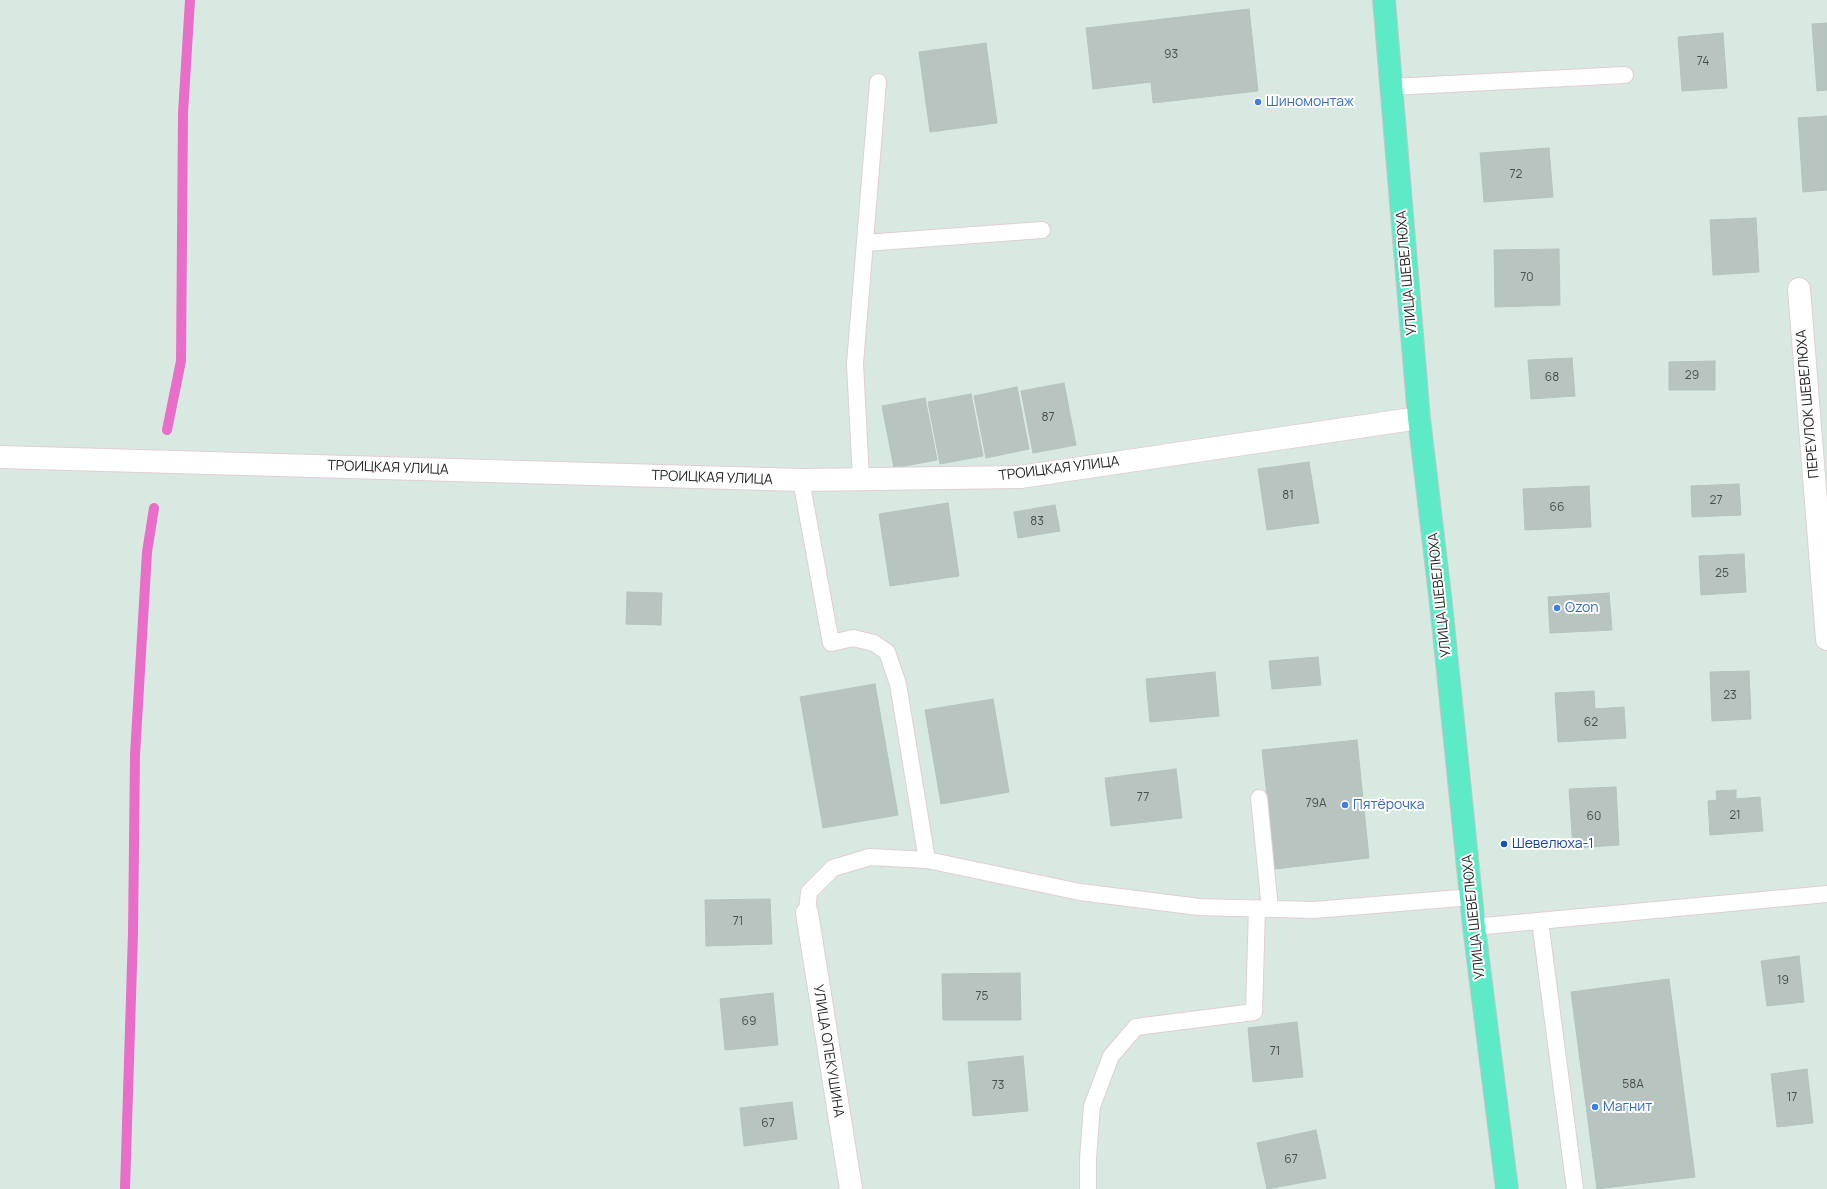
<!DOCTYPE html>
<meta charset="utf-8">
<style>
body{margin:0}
canvas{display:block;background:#d8e9e2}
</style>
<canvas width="1827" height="1189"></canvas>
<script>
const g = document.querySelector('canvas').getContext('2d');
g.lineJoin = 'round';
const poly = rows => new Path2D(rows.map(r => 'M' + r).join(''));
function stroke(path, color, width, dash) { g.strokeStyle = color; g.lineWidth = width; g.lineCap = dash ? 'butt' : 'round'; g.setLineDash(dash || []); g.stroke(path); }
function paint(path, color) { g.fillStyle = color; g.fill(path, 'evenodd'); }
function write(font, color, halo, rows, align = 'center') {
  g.font = font + ' Manrope,sans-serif'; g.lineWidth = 4; g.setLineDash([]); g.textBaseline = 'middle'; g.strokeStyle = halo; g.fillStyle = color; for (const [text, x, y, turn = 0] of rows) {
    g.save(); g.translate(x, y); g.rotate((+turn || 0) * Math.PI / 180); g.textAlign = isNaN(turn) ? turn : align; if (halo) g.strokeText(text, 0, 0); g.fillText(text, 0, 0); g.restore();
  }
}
stroke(poly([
 [167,430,181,361,183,113,190,0],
 [125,1189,133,933,135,755,147,552,154,508]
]), '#e96eca', 10);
const building = poly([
 [1249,9,1258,91,1153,103,1151,82,1093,89,1086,28,1249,9],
 [1827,23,1827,90,1817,91,1812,24,1827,23],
 [1723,33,1727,88,1682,91,1678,37,1723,33],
 [986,43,997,123,930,132,919,52,986,43],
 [1827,116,1827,190,1803,192,1798,118,1827,116],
 [1549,148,1553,197,1484,202,1480,153,1549,148],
 [1756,218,1759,272,1713,275,1710,220,1756,218],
 [1559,249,1560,305,1495,307,1494,250,1559,249],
 [1572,358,1575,396,1531,399,1528,360,1572,358],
 [1715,361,1715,390,1669,390,1669,362,1715,361],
 [1064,383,1076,445,1033,453,1021,391,1064,383],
 [1017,387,1029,449,986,458,974,396,1017,387],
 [971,394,983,456,940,464,928,402,971,394],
 [925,398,937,460,894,468,882,406,925,398],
 [1309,462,1319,523,1267,530,1258,469,1309,462],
 [1739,484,1741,515,1692,517,1691,486,1739,484],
 [1589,486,1591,527,1525,530,1523,489,1589,486],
 [948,503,959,576,890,586,879,514,948,503],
 [1055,505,1060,531,1018,538,1014,512,1055,505],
 [1744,554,1746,592,1701,595,1699,556,1744,554],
 [627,592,662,593,661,625,626,624,627,592],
 [1609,593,1612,630,1550,633,1548,597,1609,593],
 [1318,657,1321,685,1272,689,1269,661,1318,657],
 [1749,671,1751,719,1712,721,1710,672,1749,671],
 [1215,672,1219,716,1150,722,1146,679,1215,672],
 [875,684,898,815,823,828,800,697,875,684],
 [1594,691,1595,709,1624,707,1626,738,1558,742,1555,693,1594,691],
 [993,699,1009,792,941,804,925,710,993,699],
 [1357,740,1369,858,1275,869,1262,750,1357,740],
 [1176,769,1182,818,1111,826,1105,778,1176,769],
 [1616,787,1619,845,1573,848,1569,789,1616,787],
 [1736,790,1736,799,1760,797,1763,831,1710,835,1708,801,1717,800,1716,791,1736,790],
 [770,899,772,944,706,946,705,900,770,899],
 [1799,956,1804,1002,1767,1006,1761,961,1799,956],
 [1020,973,1021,1020,943,1020,942,974,1020,973],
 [1669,979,1695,1177,1597,1189,1571,992,1669,979],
 [773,993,778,1045,725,1050,720,999,773,993],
 [1297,1022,1303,1077,1253,1082,1248,1028,1297,1022],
 [1023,1056,1028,1111,973,1116,968,1062,1023,1056],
 [1807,1069,1813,1123,1777,1127,1771,1074,1807,1069],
 [792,1102,797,1139,744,1146,740,1108,792,1102],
 [1316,1130,1326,1178,1267,1189,1257,1143,1316,1130]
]);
paint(building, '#b8c4bf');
stroke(building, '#b3c4be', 1);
const service = poly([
 [1391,87,1625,75],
 [865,243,1042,230],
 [861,479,855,364,878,82],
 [801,480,831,643,853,638,874,643,887,652,898,684,927,860],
 [1259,798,1270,909],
 [807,913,809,892,833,868,870,857,927,860,1080,892,1199,907,1314,910,1472,897],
 [1540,921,1575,1189],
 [1474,927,1827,894],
 [1088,1189,1088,1159,1092,1106,1111,1056,1136,1027,1254,1012,1257,908]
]);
const minor = poly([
 [1799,289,1827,639],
 [0,457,801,480,1020,477,1419,418],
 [807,913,851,1189]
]);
const primary = poly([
 [1384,0,1419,418,1441,604,1474,927,1507,1189]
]);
stroke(service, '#e0ced2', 18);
stroke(minor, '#e0ced2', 24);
stroke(primary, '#c7c7c7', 24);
stroke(service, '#fff', 16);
stroke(minor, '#fff', 22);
stroke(primary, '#5deac7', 22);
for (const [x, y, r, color] of [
 [1258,102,4,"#3f7fe0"],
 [1557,608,4,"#3f7fe0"],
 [1345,805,4,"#3f7fe0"],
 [1504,844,4,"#1a4fb4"],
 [1595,1107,4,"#3f7fe0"]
]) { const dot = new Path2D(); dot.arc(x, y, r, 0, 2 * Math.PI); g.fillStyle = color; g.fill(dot); stroke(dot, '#fff', 1.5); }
write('12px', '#4b4e4d', null, [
 ["93",1171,55],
 ["74",1703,62],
 ["72",1516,175],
 ["70",1527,278],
 ["29",1692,376],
 ["68",1552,378],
 ["87",1048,418],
 ["81",1288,496],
 ["27",1716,501],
 ["66",1557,508],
 ["83",1037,522],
 ["25",1722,574],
 ["23",1730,696],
 ["62",1591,723],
 ["77",1143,798],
 ["79А",1316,804],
 ["21",1735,816],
 ["60",1594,817],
 ["71",738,922],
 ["19",1783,981],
 ["75",982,997],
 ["69",749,1022],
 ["71",1275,1052],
 ["58А",1633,1085],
 ["73",998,1086],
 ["17",1792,1098],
 ["67",768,1124],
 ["67",1291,1160]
]);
write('14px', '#366cbe', '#fff', [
 ["Шиномонтаж",1266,102],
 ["Ozon",1565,608],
 ["Пятёрочка",1353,805],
 ["Магнит",1603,1107]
], 'left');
write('14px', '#272727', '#fff', [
 ["УЛИЦА ШЕВЕЛЮХА",1407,273,-95],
 ["ПЕРЕУЛОК ШЕВЕЛЮХА",1808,404,-95],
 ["ТРОИЦКАЯ УЛИЦА",388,468,2],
 ["ТРОИЦКАЯ УЛИЦА",1059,469,-7],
 ["ТРОИЦКАЯ УЛИЦА",712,478,2],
 ["УЛИЦА ШЕВЕЛЮХА",1440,595,-96],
 ["УЛИЦА ШЕВЕЛЮХА",1474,917,-96],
 ["УЛИЦА ОПЕКУШИНА",828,1051,81]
]);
write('14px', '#164399', '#fff', [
 ["Шевелюха-1",1512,844]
], 'left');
</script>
